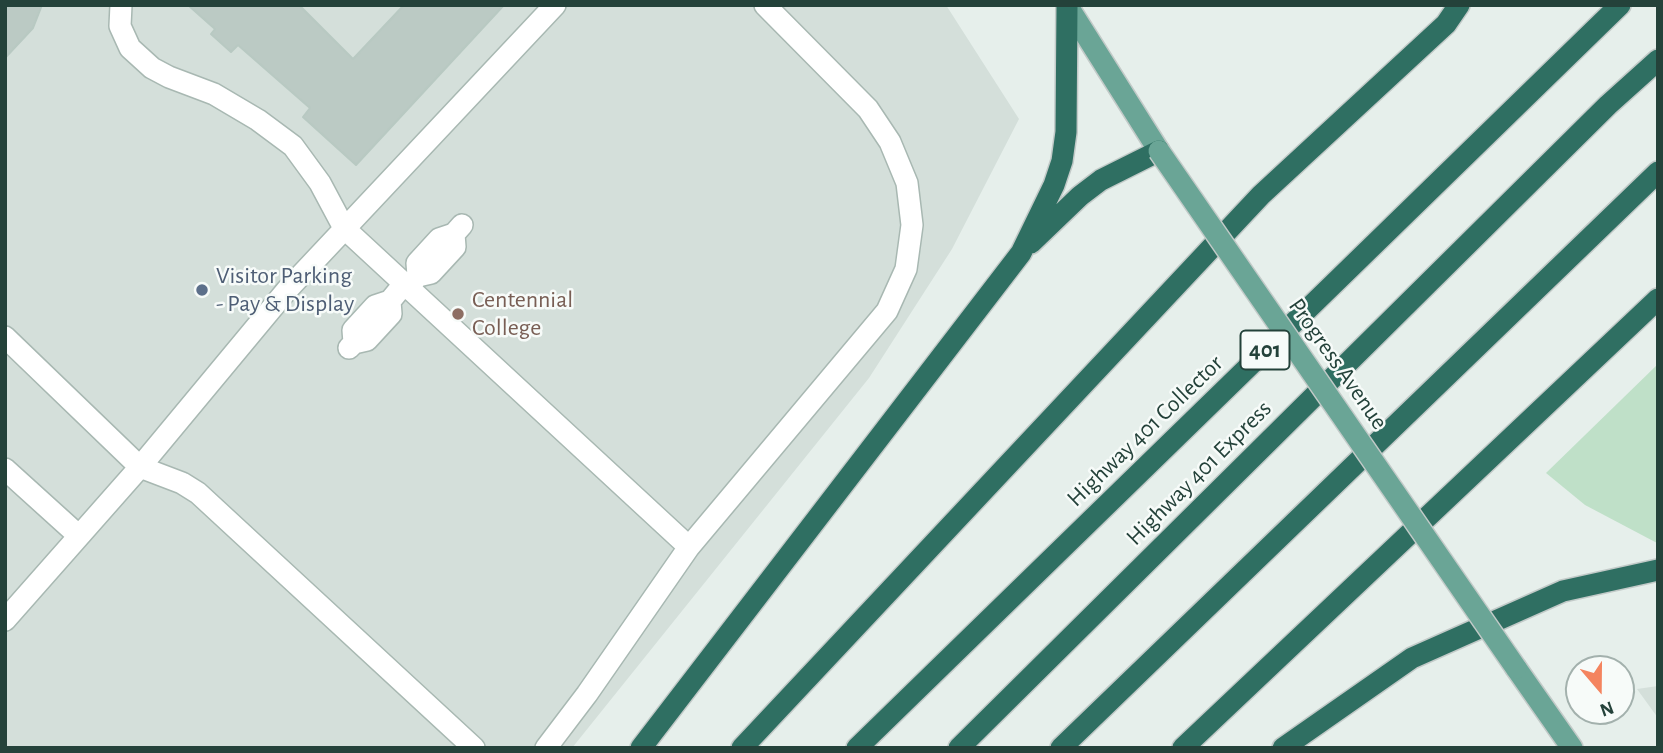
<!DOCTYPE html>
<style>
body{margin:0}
#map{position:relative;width:1663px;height:753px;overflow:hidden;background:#e6efeb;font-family:"Alegreya Sans",sans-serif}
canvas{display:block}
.frame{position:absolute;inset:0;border:7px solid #24423a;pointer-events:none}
.north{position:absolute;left:1565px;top:655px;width:70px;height:70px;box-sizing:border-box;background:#f7fbf9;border:2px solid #a3b1ad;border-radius:50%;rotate:160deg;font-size:19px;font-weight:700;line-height:28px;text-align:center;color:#24423a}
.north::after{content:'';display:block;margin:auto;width:24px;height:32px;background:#f4845f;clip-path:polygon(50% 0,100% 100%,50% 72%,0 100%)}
</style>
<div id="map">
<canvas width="1663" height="753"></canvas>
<div class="frame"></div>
<div class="north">N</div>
</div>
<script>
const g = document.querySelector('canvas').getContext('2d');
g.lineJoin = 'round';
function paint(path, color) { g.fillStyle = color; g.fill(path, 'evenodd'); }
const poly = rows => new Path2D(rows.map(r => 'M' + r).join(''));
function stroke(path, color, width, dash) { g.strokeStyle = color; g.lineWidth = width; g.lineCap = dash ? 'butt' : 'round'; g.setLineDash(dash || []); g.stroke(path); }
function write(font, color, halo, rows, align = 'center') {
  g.font = font + ' "Alegreya Sans",sans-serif'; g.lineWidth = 5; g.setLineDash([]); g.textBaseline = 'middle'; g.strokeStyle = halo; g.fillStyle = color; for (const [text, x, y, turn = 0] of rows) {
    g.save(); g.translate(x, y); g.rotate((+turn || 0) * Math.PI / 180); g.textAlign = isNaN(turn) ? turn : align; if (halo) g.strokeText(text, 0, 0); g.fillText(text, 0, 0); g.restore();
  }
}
paint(poly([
 [5,5,946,5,1019,119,952,249,869,378,572,748,5,748],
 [1658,686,1658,718,1637,689]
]), '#d4dfda');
paint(poly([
 [1658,364,1658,543,1657,543,1585,505,1546,473]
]), '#bfe0c8');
const building = poly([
 [5,5,42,5,33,28,5,58,5,5],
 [188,5,299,5,353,59,404,5,504,5,356,165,303,117,310,108,238,45,231,52,211,34,215,29,188,5]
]);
paint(building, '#bbcac4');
stroke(building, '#b8c9c2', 2);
const minor = poly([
 [121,5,120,26,130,48,152,68,169,77,214,94,258,120,293,146,320,183,344,228,689,547],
 [418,276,417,263,439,239,454,234,462,225],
 [408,287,418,276,431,273,455,247,454,234],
 [5,337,140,467,182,483,198,493,474,748],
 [354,343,353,330,375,306,390,301,404,284],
 [349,348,354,343,367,340,391,314,390,301],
 [5,469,79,536],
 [5,620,140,467,287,290,555,5],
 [546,748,587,694,689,547,887,311,906,269,912,225,907,183,890,142,868,109,765,5]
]);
const major = poly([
 [1067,5,1159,151],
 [1516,668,1572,748]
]);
const highway = poly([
 [1031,243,1080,196,1101,180,1159,151],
 [641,748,1021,253,1054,185,1062,161,1066,132,1067,6],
 [742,748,1261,195,1446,24,1459,5],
 [857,748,1620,5],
 [959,748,1608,105,1658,60],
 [1061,748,1658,172],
 [1183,748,1658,299],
 [1283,748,1412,658,1563,591,1658,570]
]);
stroke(minor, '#a8b8b2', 24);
stroke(major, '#c2cac8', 24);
stroke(highway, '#c2cac8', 24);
stroke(minor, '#fff', 21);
stroke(major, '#6aa596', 21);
stroke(highway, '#2f6f62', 21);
const majorBridge = poly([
 [1159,151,1516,668]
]);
stroke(majorBridge, '#c2cac8', 24, []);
stroke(majorBridge, '#6aa596', 21);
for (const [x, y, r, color] of [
 [202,290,7,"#5c6f8a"],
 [458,314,7,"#8d6e63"]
]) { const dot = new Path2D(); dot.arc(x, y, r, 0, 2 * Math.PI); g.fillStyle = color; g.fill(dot); stroke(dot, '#f7fbf9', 2.5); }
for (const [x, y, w] of [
 [1265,350,49]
]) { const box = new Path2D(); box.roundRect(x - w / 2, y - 19.5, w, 39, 5); g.fillStyle = '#f7fbf9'; g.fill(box); stroke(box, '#24423a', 2); }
write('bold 23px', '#24423a', null, [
 ["401",1265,350]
]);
write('24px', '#4e5e75', '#f7fbf9', [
 ["Visitor Parking",216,276],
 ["- Pay & Display",216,304]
], 'left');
write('24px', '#785e54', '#f7fbf9', [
 ["Centennial",472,300],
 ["College",472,328]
], 'left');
write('24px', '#24423a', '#f7fbf9', [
 ["Progress Avenue",1338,364,55],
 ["Highway 401 Collector",1145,431,-44],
 ["Highway 401 Express",1199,473,-45]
]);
</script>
